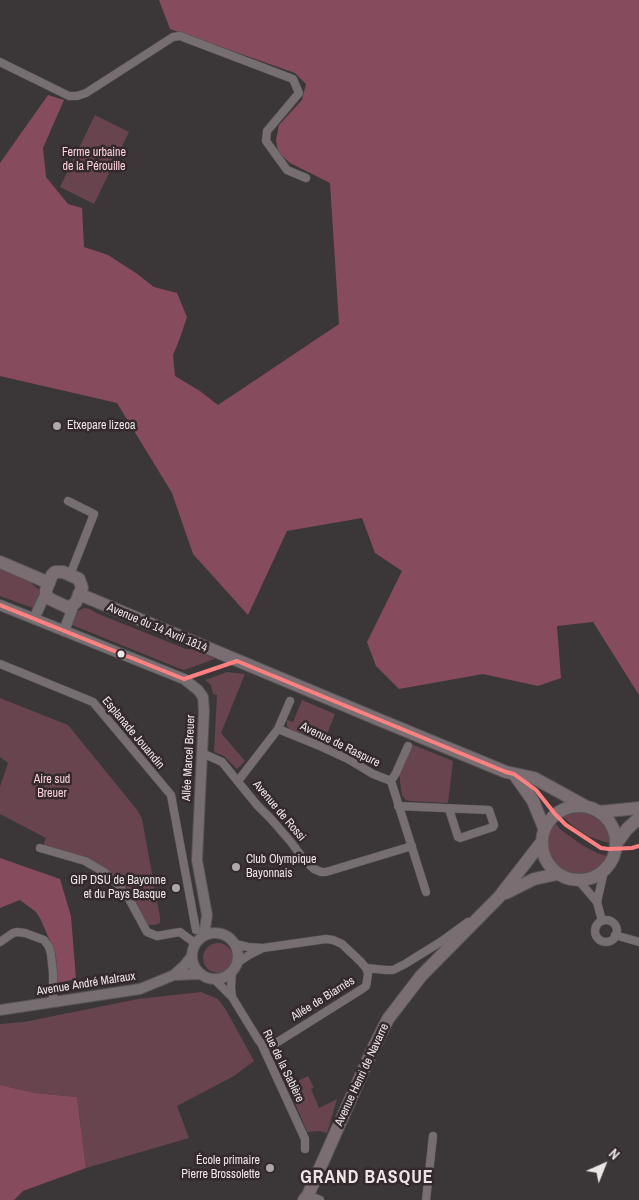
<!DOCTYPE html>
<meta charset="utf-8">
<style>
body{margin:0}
#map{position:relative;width:639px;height:1200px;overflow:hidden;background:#3b3637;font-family:"Archivo Narrow",sans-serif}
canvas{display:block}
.north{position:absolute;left:579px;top:1140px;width:50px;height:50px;-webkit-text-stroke:4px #34292c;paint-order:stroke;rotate:44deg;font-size:14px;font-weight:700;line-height:20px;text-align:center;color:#ece5e6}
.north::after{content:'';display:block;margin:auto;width:18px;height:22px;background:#ece5e6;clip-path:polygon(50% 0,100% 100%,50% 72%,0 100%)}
</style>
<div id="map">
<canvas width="639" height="1200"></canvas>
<div class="north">N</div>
</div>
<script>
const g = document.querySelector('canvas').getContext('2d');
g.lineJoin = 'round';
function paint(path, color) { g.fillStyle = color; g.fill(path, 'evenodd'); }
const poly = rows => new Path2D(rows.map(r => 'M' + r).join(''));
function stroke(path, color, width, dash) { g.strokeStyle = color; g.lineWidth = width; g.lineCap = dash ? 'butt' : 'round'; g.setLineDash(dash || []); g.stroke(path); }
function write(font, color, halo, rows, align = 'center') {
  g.font = font + ' "Archivo Narrow",sans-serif'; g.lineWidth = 5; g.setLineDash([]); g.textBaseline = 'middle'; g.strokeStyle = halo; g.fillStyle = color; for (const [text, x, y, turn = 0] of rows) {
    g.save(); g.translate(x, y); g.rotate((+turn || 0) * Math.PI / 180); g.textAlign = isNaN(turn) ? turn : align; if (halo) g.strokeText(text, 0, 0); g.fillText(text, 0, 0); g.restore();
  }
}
paint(poly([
 [95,115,129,132,94,204,60,187],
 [0,567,33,582,32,584,38,589,40,593,33,608,0,596],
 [84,608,90,609,96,613,186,649,195,650,215,659,184,670,178,668,72,625,78,611],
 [227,672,245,674,221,733,245,761,237,769,224,756,214,752,217,695,213,694,211,685,205,680],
 [0,698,68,725,138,811,142,819,160,917,160,923,155,925,145,925,105,871,43,846,46,838,0,814,0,787,8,763,0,757],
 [302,700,335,714,324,742,290,729,287,726,287,720,293,722],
 [411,744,453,761,448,803,410,801,406,800,402,796,400,781,400,771],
 [577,812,586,813,594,817,601,822,606,829,609,836,610,843,602,841,588,836,573,826,563,817,569,814],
 [555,823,561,830,582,845,597,853,607,856,603,863,597,869,585,875,575,875,569,873,557,866,550,855,547,842,550,830],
 '203 958a15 15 0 1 1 30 0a15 15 0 1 1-30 0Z',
 [201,992,218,999,226,1010,254,1061,234,1076,177,1106,189,1138,86,1168,77,1097,35,1093,0,1085,0,1024,24,1022,138,999],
 [308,1076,314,1088,311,1089,319,1108,337,1099,327,1133,320,1131,307,1132,288,1086]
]), '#68454e');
paint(poly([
 [159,0,639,0,639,695,593,622,557,626,561,678,538,686,483,674,399,689,376,666,367,642,402,571,375,553,362,518,287,531,248,615,193,554,172,493,117,403,0,376,0,163,48,95,64,100,43,148,46,177,68,204,82,208,84,247,108,255,136,273,154,287,177,293,187,317,180,338,173,355,175,376,200,391,218,405,339,324,330,183,290,163,278,152,276,140,279,125,302,100,306,84,295,73,170,29],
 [0,858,60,879,71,916,76,979,57,983,56,955,41,920,36,912,20,900,0,908],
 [0,1085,35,1093,77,1097,86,1168,23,1191,14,1200,0,1200]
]), '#874b5e');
const minor = poly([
 [0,62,69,96,77,96,86,93,173,37,180,36,293,79,299,93,267,131,266,141,287,170,306,178],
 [68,501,94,514,70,575],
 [0,664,93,702,171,795,196,930],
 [278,729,320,746,348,759,373,774,391,781,426,892],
 [202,753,222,762,257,805,271,819,291,842,305,861,314,869,321,872,326,872,412,846],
 [238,781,278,729,290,701],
 [391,781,396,773,408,746],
 [398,806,489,810,494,825,493,827,460,838,458,837,449,809],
 [40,848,85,861,104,872,115,882,128,897,147,932,157,936,180,932,196,944],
 [579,881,597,902,602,921],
 [597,902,604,871],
 '595 931a11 11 0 1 1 22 0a11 11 0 1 1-22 0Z',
 [615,935,639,942],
 [0,942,13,933,17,932,25,933,44,940,49,947,51,954,53,973,53,1002],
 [235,944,248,947,263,948,326,939,333,940,342,944,361,962,366,968,368,973,367,981,366,986,362,989,276,1043,271,1045,261,1043],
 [237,963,249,955,261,949],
 [366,968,386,970,393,970,405,964,442,941,468,922],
 [214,979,232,997,259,1041,261,1043,305,1139,305,1149],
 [232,997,231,987,232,971],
 [308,1195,320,1200],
 [426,1200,433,1136]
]);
const tertiary = poly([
 [0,605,184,679,198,690,203,697,204,711,197,860,207,915,204,936],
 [34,619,43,599,46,595],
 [64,631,72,610,72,606],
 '192 956a23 23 0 1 1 46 0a23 23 0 1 1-46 0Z',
 [174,975,201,974],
 [0,1010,140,989,174,975,184,966,192,956]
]);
const primary = poly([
 [0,562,49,583],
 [55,572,63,572,79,579,82,588,76,602,72,606,67,607,50,599,46,595,46,590,52,575,55,572],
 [79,594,387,723,506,772,534,778,585,806],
 [514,774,533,801,544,828],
 '542 843a37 37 0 1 1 74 0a37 37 0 1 1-74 0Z',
 [599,812,639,808],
 [616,844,627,829,639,818],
 [506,893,534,879,557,874],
 [304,1200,308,1195,371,1053,388,1019,421,976,499,897,541,843]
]);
stroke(minor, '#565354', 9);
stroke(tertiary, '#565354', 12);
stroke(primary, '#565354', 14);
stroke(minor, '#776e71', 8);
stroke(tertiary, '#776e71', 10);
stroke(primary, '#7a6e72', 12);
stroke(poly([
 [0,605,184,679],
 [237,661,506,772,514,774,536,790,555,814,566,825,601,848,609,849,632,848,639,846],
 [184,679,237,661]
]), '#ff8081', 4);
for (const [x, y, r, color] of [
 [57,426,5,"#aea8a9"],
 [121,654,4.5,"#ece5e6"],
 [236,867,5,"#aea8a9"],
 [176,888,5,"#aea8a9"],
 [270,1168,5,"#aea8a9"]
]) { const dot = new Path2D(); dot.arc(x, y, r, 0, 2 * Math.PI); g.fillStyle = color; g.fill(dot); stroke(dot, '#34292c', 2); }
write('12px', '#fad0db', '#34292c', [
 ["Ferme urbaine",94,153],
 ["de la Pérouille",94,167],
 ["Aire sud",52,780],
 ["Breuer",52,794]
]);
write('12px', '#ece5e6', '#34292c', [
 ["Etxepare lizeoa",67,426],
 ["Club Olympique",246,860],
 ["Bayonnais",246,874],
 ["GIP DSU de Bayonne",166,881,"right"],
 ["et du Pays Basque",166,895,"right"],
 ["École primaire",260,1161,"right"],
 ["Pierre Brossolette",260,1175,"right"]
], 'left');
write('12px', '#ece5e6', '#34292c', [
 ["Avenue du 14 Avril 1814",157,628,23],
 ["Esplanade Jouandin",133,733,50],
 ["Avenue de Raspure",340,745,26],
 ["Allée Marcel Breuer",189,758,-87],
 ["Avenue de Rossi",279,811,50],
 ["Avenue André Malraux",86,984,-9],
 ["Allée de Biarnès",323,999,-32],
 ["Rue de la Sablère",283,1066,64],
 ["Avenue Henri de Navarre",362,1075,-65]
]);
g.letterSpacing = '1px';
write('bold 18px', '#ece5e6', '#34292c', [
 ["GRAND BASQUE",367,1178]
]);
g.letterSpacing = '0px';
</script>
